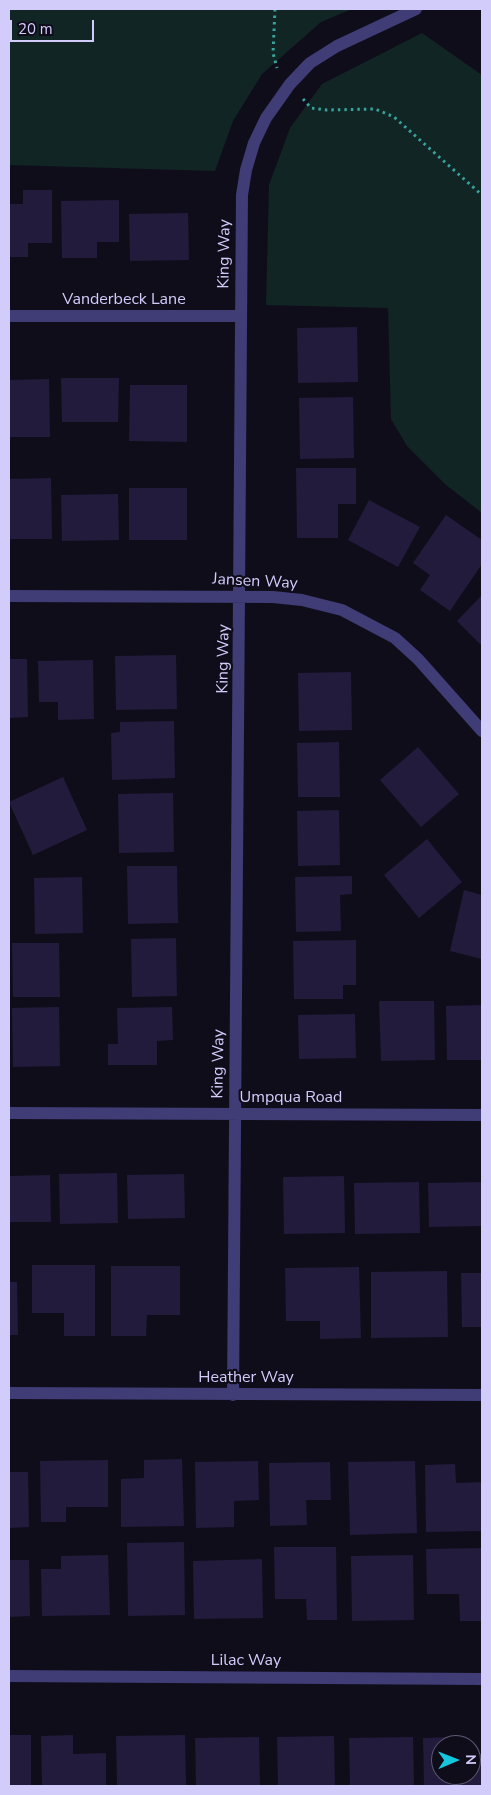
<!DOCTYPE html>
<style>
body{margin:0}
#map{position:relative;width:491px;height:1795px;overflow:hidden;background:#100d1b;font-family:"Nunito Sans",sans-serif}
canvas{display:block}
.frame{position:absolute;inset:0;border:10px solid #d2ccfa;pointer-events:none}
.north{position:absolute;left:431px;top:1735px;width:50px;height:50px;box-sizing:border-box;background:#100d1b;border:1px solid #5e5974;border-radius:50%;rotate:89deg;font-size:14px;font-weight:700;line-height:20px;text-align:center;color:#d2ccfa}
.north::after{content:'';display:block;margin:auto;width:18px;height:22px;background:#15c7dd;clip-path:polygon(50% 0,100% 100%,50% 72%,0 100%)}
.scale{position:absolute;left:10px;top:20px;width:84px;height:22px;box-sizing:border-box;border:2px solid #d2ccfa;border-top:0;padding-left:6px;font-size:15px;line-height:18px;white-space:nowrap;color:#d2ccfa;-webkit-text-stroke:4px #100d1b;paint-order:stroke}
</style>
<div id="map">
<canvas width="491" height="1795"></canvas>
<div class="frame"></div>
<div class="north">N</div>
<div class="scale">20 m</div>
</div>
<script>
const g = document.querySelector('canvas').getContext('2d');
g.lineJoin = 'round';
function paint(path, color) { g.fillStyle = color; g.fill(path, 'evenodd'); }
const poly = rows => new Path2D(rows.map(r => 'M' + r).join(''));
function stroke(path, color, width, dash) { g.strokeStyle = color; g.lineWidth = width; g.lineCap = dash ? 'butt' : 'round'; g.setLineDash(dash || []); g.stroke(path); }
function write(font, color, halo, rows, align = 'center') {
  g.font = font + ' "Nunito Sans",sans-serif'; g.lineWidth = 4.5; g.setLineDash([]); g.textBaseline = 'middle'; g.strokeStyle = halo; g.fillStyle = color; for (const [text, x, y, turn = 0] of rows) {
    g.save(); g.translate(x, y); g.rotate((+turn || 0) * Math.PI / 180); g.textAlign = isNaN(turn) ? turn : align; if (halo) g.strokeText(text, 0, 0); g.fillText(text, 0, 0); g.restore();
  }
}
paint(poly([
 [9,9,352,9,321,22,262,74,233,121,215,171,9,165],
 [422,33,482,75,482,513,446,485,407,446,391,419,388,308,266,305,269,185,290,128,322,84]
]), '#112524');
paint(poly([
 [23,190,52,190,52,243,28,243,28,257,9,257,9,204,23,204],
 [119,200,119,242,97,242,97,258,62,258,61,201],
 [188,213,189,260,130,261,129,214],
 [357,327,358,382,298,383,297,328],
 [61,378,119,378,118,422,62,422],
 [49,379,50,437,9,437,9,380],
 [130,385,187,385,187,442,129,441],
 [353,397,354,458,300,459,299,398],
 [296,468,356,468,356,504,338,504,338,538,297,538],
 [51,478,52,539,9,539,9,479],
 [129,488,187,488,187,540,129,540],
 [118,494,119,540,62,541,61,495],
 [369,500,420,527,398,567,348,540],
 [446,515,482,540,482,564,450,611,420,590,430,575,413,563],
 [482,595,482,646,457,621],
 [176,655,177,709,116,710,115,656],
 [9,659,27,659,28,717,9,718],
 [93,660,94,719,58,720,58,702,39,702,38,661],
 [351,672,352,730,299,731,298,673],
 [174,721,175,778,112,780,111,733,120,732,120,722],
 [339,742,340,797,298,797,297,743],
 [418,747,459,794,421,827,380,780],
 [63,777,87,830,33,855,9,802],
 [173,793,174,852,119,853,118,794],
 [339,810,340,865,298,866,297,811],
 [427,839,462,882,419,918,384,875],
 [127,866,177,866,178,923,128,924],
 [352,876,352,894,340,895,341,931,296,932,295,877],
 [82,877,83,933,35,934,34,878],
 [464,890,482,895,482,959,450,951],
 [176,938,177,996,132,997,131,939],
 [356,940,356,985,343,985,343,999,294,999,293,941],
 [12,943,59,943,60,997,13,997],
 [379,1001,434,1001,435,1060,381,1061],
 [482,1005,482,1060,447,1060,446,1006],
 [59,1007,60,1066,13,1067,12,1008],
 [172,1007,173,1040,157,1041,157,1065,108,1065,108,1044,118,1044,117,1008],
 [355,1014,356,1058,299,1059,298,1015],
 [117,1173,118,1223,60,1224,59,1174],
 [184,1174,185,1218,128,1219,127,1175],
 [50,1175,51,1222,9,1222,9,1176],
 [344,1176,345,1233,284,1234,283,1177],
 [419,1182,420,1233,355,1234,354,1183],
 [482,1182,482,1226,429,1227,428,1183],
 [32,1265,95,1265,95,1336,64,1336,64,1313,32,1313],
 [111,1266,180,1266,180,1315,147,1315,146,1336,111,1336],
 [359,1267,361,1338,320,1339,320,1321,286,1321,285,1268],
 [447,1271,448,1337,371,1338,371,1272],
 [461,1273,482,1273,482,1327,462,1327],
 [9,1282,17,1282,18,1335,9,1335],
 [182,1459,184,1526,121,1527,121,1479,144,1478,144,1460],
 [108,1460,108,1507,66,1507,66,1522,41,1522,40,1461],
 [258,1461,259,1500,234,1501,234,1527,196,1528,195,1462],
 [415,1461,417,1533,350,1535,348,1462],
 [330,1462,331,1500,306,1500,307,1525,270,1526,269,1463],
 [455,1464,456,1483,482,1482,482,1531,426,1532,425,1465],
 [9,1472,28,1472,29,1527,9,1528],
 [184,1542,185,1615,128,1616,127,1543],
 [274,1547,336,1547,337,1620,307,1620,306,1599,275,1599],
 [482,1548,482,1621,460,1621,459,1594,427,1594,426,1549],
 [108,1555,110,1615,42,1616,41,1569,61,1569,61,1556],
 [413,1555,414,1620,352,1621,351,1556],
 [262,1559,263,1618,194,1619,193,1561],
 [9,1560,29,1560,30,1616,9,1617],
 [9,1735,31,1735,31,1786,9,1786],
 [73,1735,73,1754,106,1753,106,1786,42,1786,41,1736],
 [185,1735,186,1786,117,1786,116,1736],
 [334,1736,335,1786,278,1786,277,1737],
 [259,1737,260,1786,196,1786,195,1738],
 [413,1737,414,1786,350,1786,349,1738],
 [456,1737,456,1745,441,1745,441,1775,471,1775,471,1753,482,1753,482,1786,424,1786,423,1738]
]), '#221b3b');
stroke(poly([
 [275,9,273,53,277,68],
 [303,99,311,108,327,110,375,109,394,117,482,195]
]), '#38a39d', 3, [2.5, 4]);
stroke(poly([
 [9,316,240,316],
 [9,596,273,597,302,600,342,610,395,638,418,659,482,731],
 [9,1113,482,1115],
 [9,1393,482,1395],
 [233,1395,242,195,246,170,254,143,266,118,290,84,310,63,337,46,416,9],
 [9,1676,482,1679]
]), '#3f3c76', 12);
write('16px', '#d2ccfa', '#100d1b', [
 ["King Way",225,254,-89],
 ["Vanderbeck Lane",124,300],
 ["Jansen Way",255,582,3],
 ["King Way",224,659,-89],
 ["King Way",219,1064,-89],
 ["Umpqua Road",291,1098],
 ["Heather Way",246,1378],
 ["Lilac Way",246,1661]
]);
</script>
